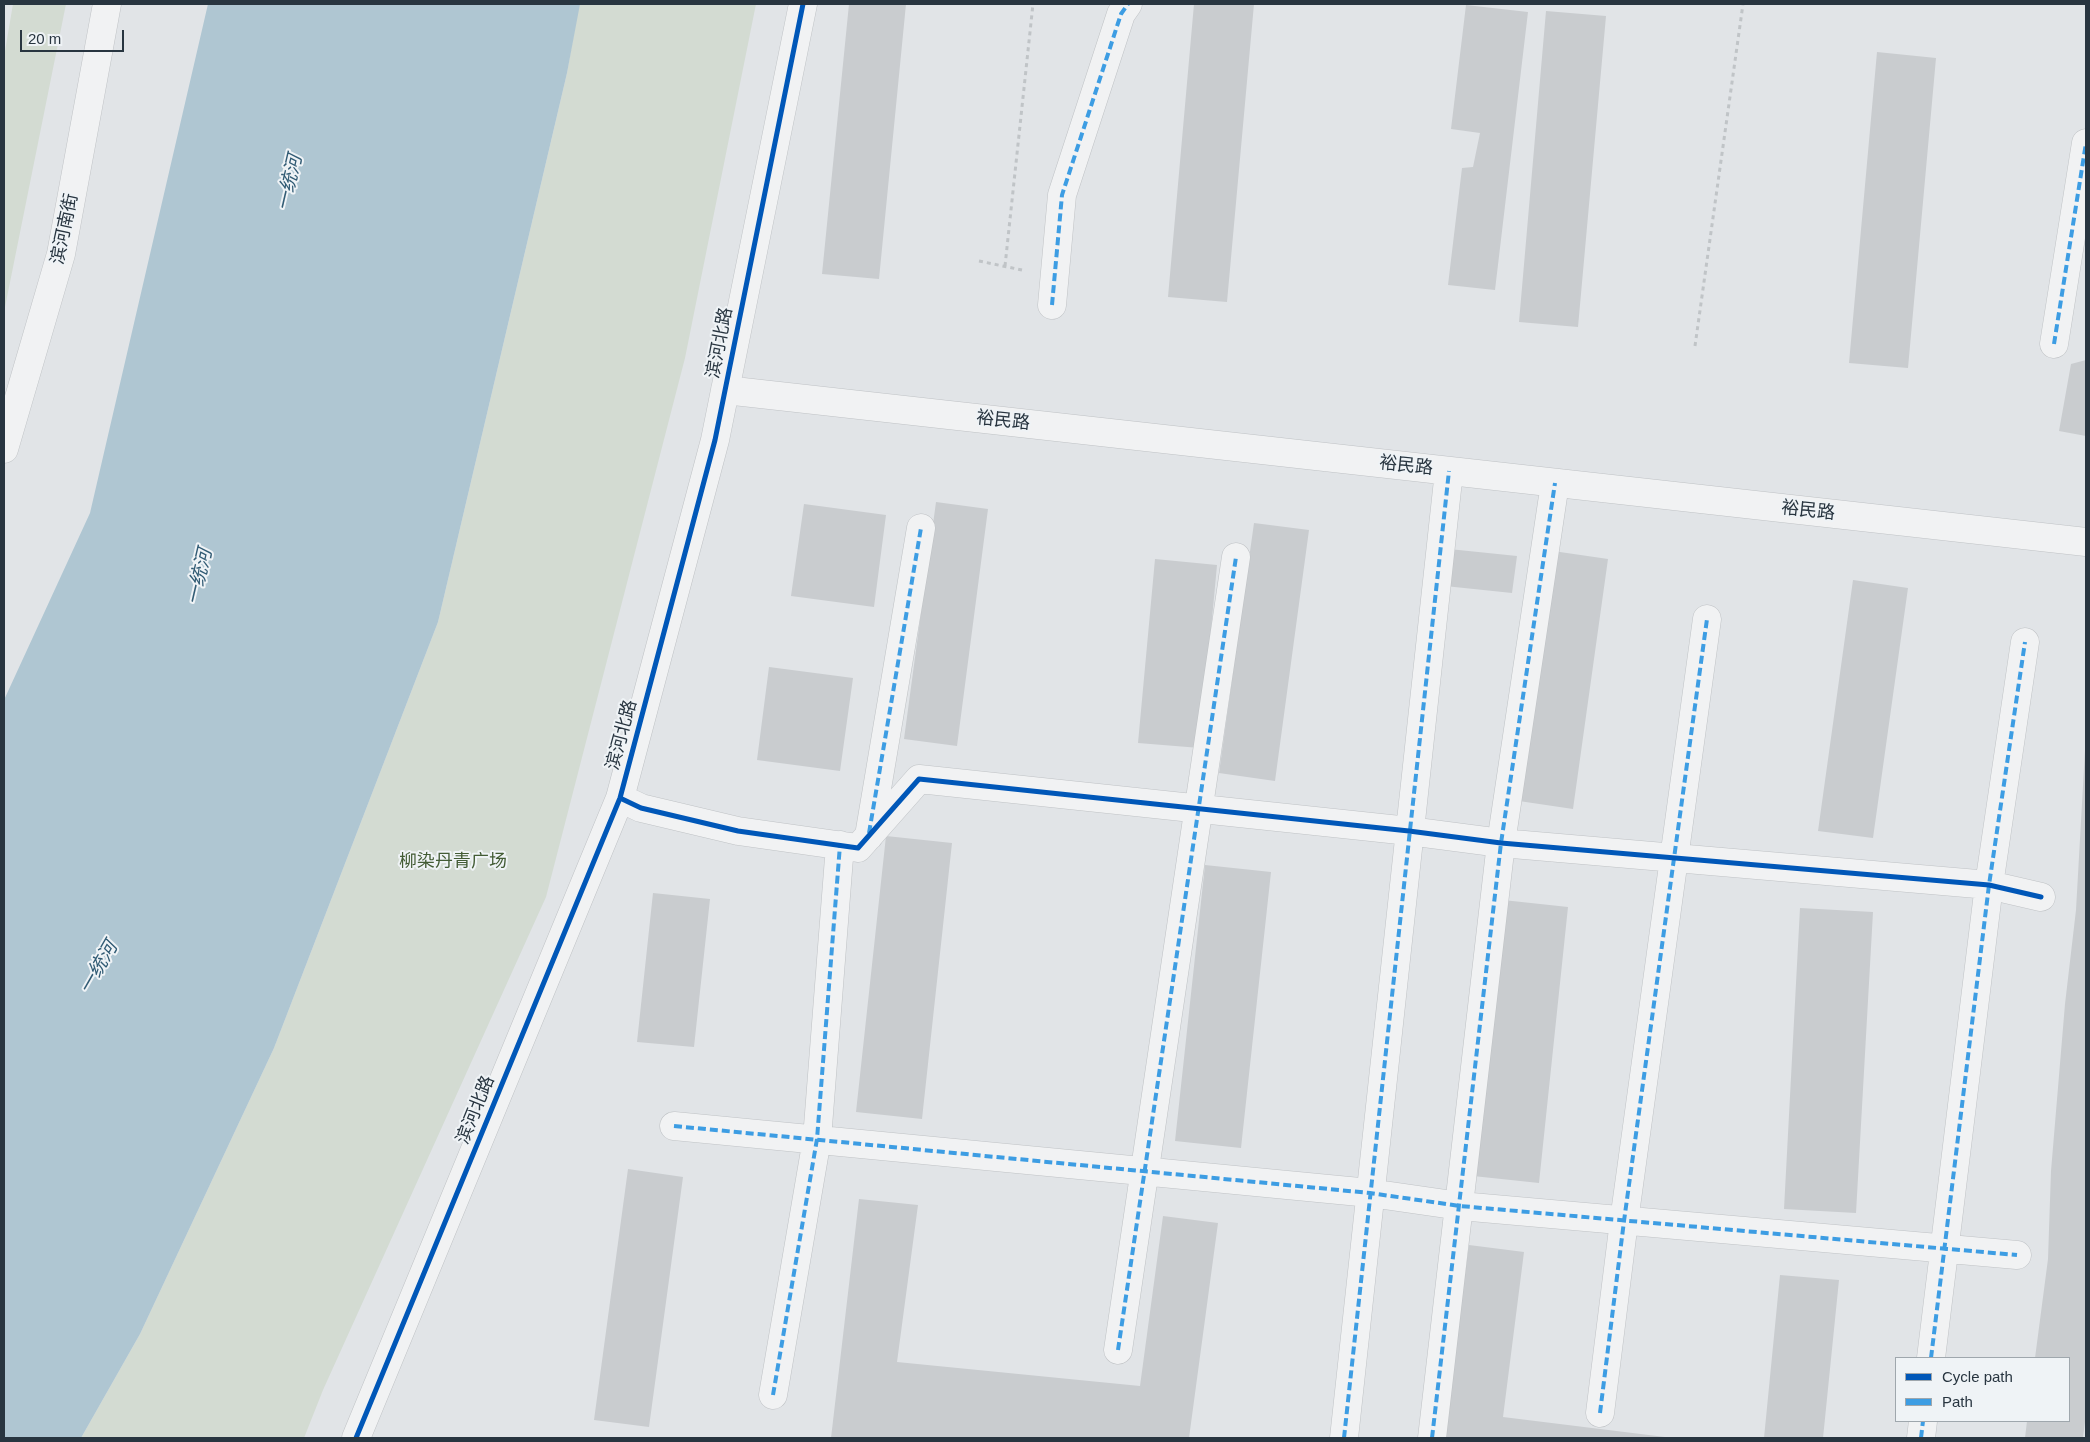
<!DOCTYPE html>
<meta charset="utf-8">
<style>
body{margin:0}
#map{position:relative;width:2090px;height:1442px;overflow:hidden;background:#e1e4e7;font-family:Helvetica,sans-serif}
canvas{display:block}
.frame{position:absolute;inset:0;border:5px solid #283540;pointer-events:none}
.legend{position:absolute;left:1895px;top:1357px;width:175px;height:65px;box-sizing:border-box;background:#eff3f6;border:1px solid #9fa7ad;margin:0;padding:6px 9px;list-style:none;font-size:15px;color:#283540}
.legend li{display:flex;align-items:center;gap:10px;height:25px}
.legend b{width:25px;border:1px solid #9fa7ad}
.scale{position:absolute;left:20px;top:30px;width:104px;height:22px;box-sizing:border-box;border:2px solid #283540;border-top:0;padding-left:6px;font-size:15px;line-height:18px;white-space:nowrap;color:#283540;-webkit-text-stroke:4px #eff3f6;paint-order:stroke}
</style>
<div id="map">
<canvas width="2090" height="1442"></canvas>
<div class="frame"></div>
<ul class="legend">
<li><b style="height:6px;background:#0057b8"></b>Cycle path</li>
<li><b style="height:6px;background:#3d9de3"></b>Path</li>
</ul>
<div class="scale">20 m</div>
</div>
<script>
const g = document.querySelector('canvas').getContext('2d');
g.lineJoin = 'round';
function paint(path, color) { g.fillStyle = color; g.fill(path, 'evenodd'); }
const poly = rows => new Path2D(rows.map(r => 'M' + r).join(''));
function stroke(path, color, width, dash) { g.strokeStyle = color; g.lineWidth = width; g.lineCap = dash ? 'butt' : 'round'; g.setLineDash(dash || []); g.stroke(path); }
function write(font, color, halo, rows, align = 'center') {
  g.font = font + ' Helvetica,"Noto Sans SC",sans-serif'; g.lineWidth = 4; g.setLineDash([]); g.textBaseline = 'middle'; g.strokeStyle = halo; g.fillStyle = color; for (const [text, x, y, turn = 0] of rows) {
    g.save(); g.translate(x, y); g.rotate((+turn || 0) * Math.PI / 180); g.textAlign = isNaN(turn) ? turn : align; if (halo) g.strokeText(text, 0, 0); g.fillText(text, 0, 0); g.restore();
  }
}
paint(poly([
 [13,4,66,4,4,312,4,57],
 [579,4,756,4,685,358,546,897,323,1390,304,1438,81,1438,140,1334,274,1048,438,622,567,73]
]), '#d3dbd2');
paint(poly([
 [208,4,580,4,567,73,438,622,274,1048,140,1334,81,1438,4,1438,4,700,90,513]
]), '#afc6d2');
paint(poly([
 [849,4,906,4,879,279,822,274],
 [1194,4,1254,4,1227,302,1168,297],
 [1466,5,1528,12,1495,290,1448,285,1462,168,1473,167,1480,133,1451,129],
 [1546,11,1606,16,1578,327,1519,322],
 [1877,52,1936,58,1908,368,1849,363],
 [2086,360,2086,436,2059,431,2071,364],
 [936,502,988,509,957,746,904,739],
 [804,504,886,515,874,607,791,596],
 [1254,523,1309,530,1275,781,1219,773],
 [1449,549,1517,556,1512,593,1445,586],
 [1553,551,1608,559,1573,809,1519,801],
 [1155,559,1217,565,1200,748,1138,743],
 [1853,580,1908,588,1873,838,1818,831],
 [769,667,853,678,840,771,757,760],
 [2085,750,2086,750,2086,1414,2083,1438,2025,1438,2027,1421,2069,1421,2069,1358,2035,1358,2048,1259,2051,1171,2065,1004,2076,910],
 [886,836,952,843,922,1119,856,1112],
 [1205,865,1271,872,1241,1148,1175,1141],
 [653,893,710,899,694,1047,637,1042],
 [1503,900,1568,907,1539,1183,1473,1176],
 [1800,908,1873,912,1856,1213,1784,1209],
 [628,1169,683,1177,649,1427,594,1420],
 [859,1199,918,1205,897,1362,1140,1386,1163,1216,1218,1223,1189,1438,831,1438],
 [1469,1245,1524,1252,1503,1417,1673,1438,1443,1438],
 [1780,1275,1839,1280,1823,1438,1764,1438]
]), '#c9cccf');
const minor = poly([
 [1052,305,1062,195,1121,14,1128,4],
 [2054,344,2086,143],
 [725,390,2086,542],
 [4,449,61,254,107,4],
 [620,798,641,808,738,831,858,848,919,779,1409,831,1501,843,1989,885,2041,897],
 [869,836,921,528],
 [674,1126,1370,1193,1460,1206,2017,1255],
 [1118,1350,1236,557],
 [1931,1358,1989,885,2025,642],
 [773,1395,817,1139,840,845],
 [1600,1413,1624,1221,1707,619],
 [356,1438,620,798,715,440,803,4],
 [1344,1438,1449,471],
 [1432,1438,1501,843,1555,483],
 [1921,1438,1923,1421]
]);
stroke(minor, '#bfc2c5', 29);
stroke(poly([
 [979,261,1022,270],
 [1005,266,1033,4],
 [1695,346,1743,4]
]), '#c0c4c7', 3, [4, 4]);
stroke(minor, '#f1f2f3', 28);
stroke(poly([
 [1052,305,1062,195,1121,14,1128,4],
 [2054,344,2086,143],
 [869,833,921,528],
 [674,1126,1370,1193,1460,1206,2017,1255],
 [1118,1350,1236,557],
 [1931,1358,1989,885,2025,642],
 [773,1395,817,1139,840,845],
 [1600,1413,1624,1221,1707,619],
 [1344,1438,1449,471],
 [1432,1438,1501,843,1555,483],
 [1921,1438,1923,1421]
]), '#3d9de3', 4, [8, 4]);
stroke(poly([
 [620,798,641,808,738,831,858,848,919,779,1409,831,1501,843,1989,885,2041,897],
 [356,1438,620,798,715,440,803,4]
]), '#0057b8', 5);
write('18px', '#283540', '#eff3f6', [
 ["滨河南街",65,229,-78],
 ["滨河北路",720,343,-79],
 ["裕民路",1003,421,6],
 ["裕民路",1406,466,6],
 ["裕民路",1808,511,6],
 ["滨河北路",622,735,-75],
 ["滨河北路",476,1110,-68]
]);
write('18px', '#435c35', '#eff3f6', [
 ["柳染丹青广场",453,862]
]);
write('italic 19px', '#315b74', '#eff3f6', [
 ["一统河",290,183,-77],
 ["一统河",200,577,-77],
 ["一统河",99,968,-60]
]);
</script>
